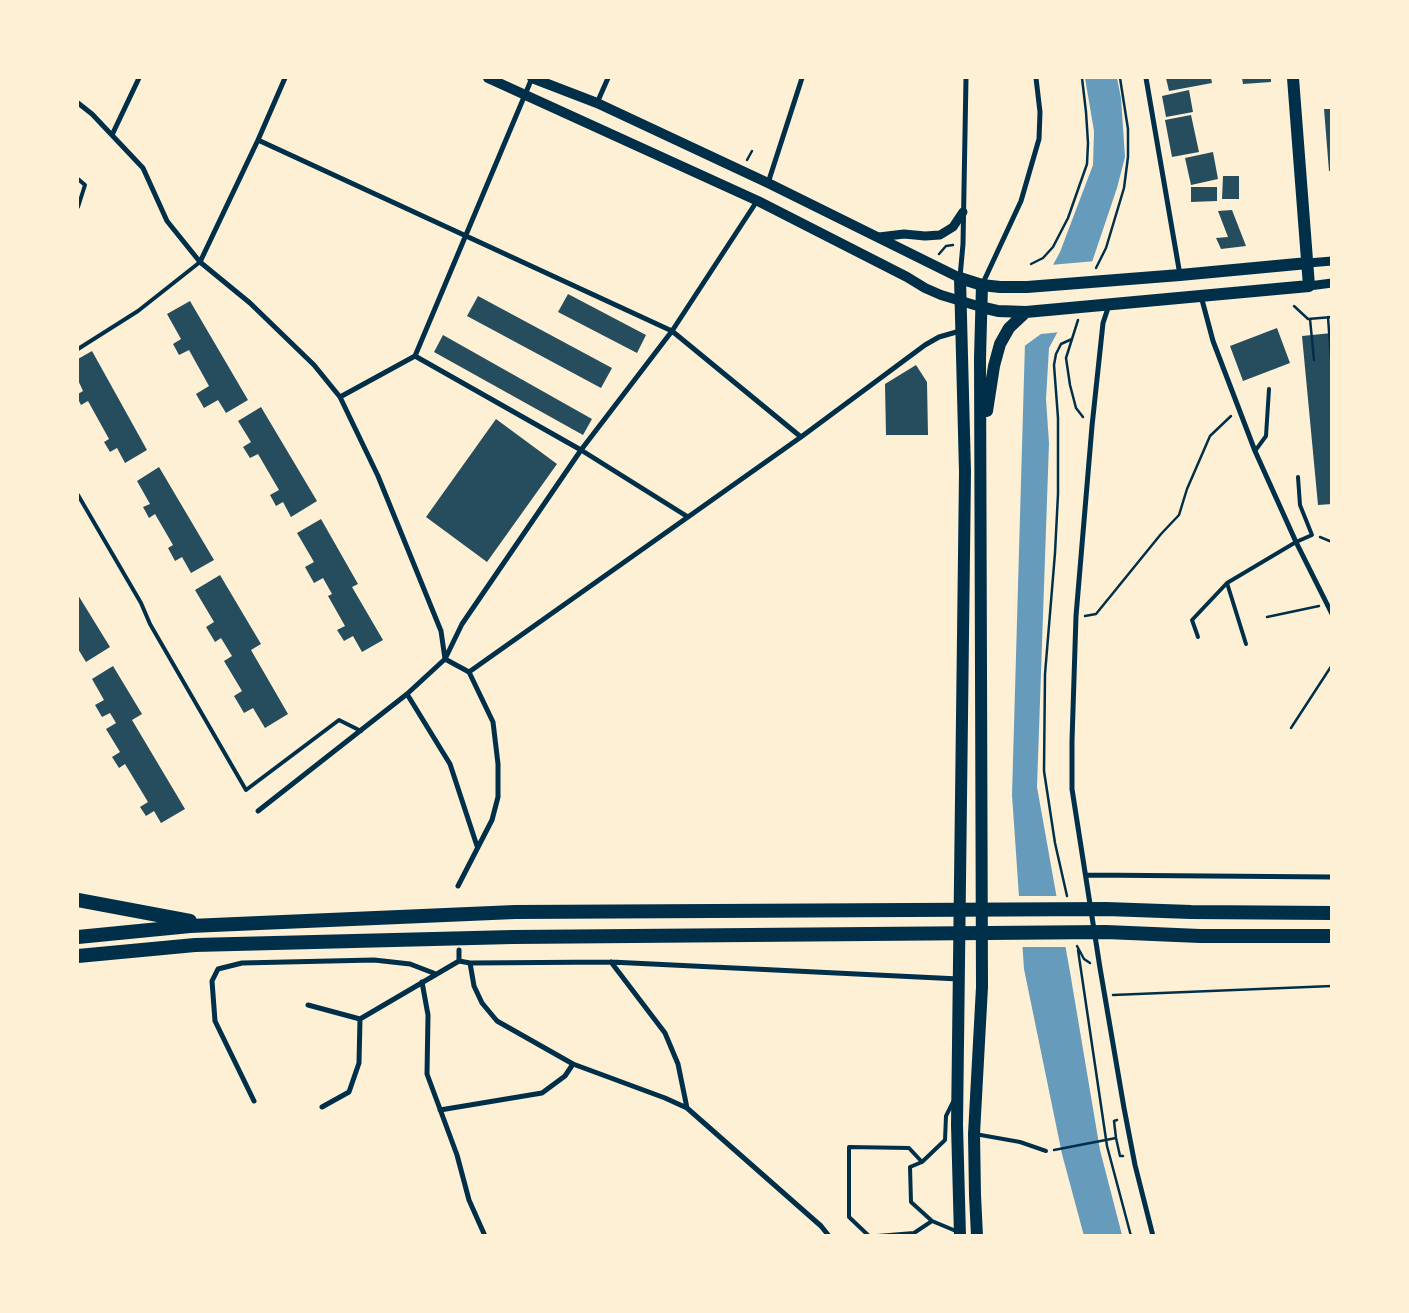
<!DOCTYPE html>
<style>
body{margin:0}
#map{position:relative;width:1409px;height:1313px;overflow:hidden;background:#fdf0d5;font-family:"Asap Condensed",sans-serif}
canvas{display:block}
.frame{position:absolute;inset:0;border:79px solid #fdf0d5;pointer-events:none}
</style>
<div id="map">
<canvas width="1409" height="1313"></canvas>
<div class="frame"></div>
</div>
<script>
const g = document.querySelector('canvas').getContext('2d');
g.lineJoin = 'round';
function paint(path, color) { g.fillStyle = color; g.fill(path, 'evenodd'); }
const poly = rows => new Path2D(rows.map(r => 'M' + r).join(''));
function stroke(path, color, width, dash) { g.strokeStyle = color; g.lineWidth = width; g.lineCap = dash ? 'butt' : 'round'; g.setLineDash(dash || []); g.stroke(path); }
paint(poly([
 [1085,78,1117,78,1121,98,1125,157,1117,188,1087,277,1049,348,1046,399,1049,443,1037,787,1070,972,1100,1150,1122,1235,1084,1236,1062,1154,1024,969,1012,795,1025,342,1040,289,1060,252,1093,165,1094,131]
]), '#669bbc');
paint(poly([
 [1096,261,1090,278,1061,332,1041,334,1023,347,1038,288,1050,265],
 [1016,896,1059,896,1068,947,1020,947]
]), '#fdf0d5');
paint(poly([
 [1166,78,1211,78,1212,83,1169,91],
 [1242,78,1271,78,1271,82,1243,84],
 [1189,90,1193,112,1166,117,1162,96],
 [1324,109,1332,109,1332,171,1329,171],
 [1191,115,1199,152,1172,157,1165,120],
 [1213,152,1218,179,1191,185,1185,158],
 [1223,176,1239,176,1239,199,1222,199],
 [1191,187,1217,187,1217,201,1191,202],
 [1232,210,1246,246,1221,249,1216,238,1228,237,1218,211],
 [568,294,646,335,637,353,558,312],
 [478,296,612,368,601,388,467,316],
 [190,301,248,400,226,413,218,400,204,408,196,394,209,386,189,350,179,355,173,344,181,339,167,314],
 [1277,328,1290,363,1243,381,1230,346],
 [1332,333,1332,504,1318,505,1302,336],
 [443,335,592,419,583,435,434,352],
 [92,351,147,450,125,463,117,448,110,452,104,442,109,439,88,401,81,405,78,399,78,394,83,391,78,380,78,359],
 [916,365,927,382,928,435,886,435,885,384],
 [261,407,317,501,291,517,283,502,276,506,270,495,279,490,258,454,250,458,243,447,251,442,238,421],
 [496,419,557,464,487,562,426,517],
 [159,467,214,560,191,573,182,557,175,561,168,548,173,545,155,514,149,518,143,507,150,504,137,481],
 [321,519,358,584,352,587,383,640,362,652,353,636,344,641,337,630,345,626,328,596,332,594,323,578,314,583,305,567,314,562,297,533],
 [220,575,261,644,251,650,288,714,265,728,253,708,244,713,234,696,242,691,224,661,232,656,221,638,215,642,206,627,214,622,195,590],
 [78,595,110,647,86,662,78,649],
 [113,666,142,714,132,720,185,809,161,823,154,811,146,816,140,807,148,802,125,764,119,768,112,757,120,752,106,729,116,723,110,713,102,717,95,705,104,700,92,679]
]), '#264d5e');
stroke(poly([
 [747,160,752,151],
 [939,254,946,246,953,245],
 [1031,264,1043,258,1053,247,1068,218,1087,164,1088,143,1086,112,1082,78],
 [1096,268,1106,248,1124,188,1128,157,1128,129,1120,78],
 [1294,306,1308,319,1332,317],
 [1328,317,1331,359],
 [1310,319,1314,360],
 [1078,320,1066,358,1070,385,1076,408,1083,417],
 [1320,537,1332,542],
 [1085,616,1096,614,1161,534,1179,515,1187,489,1210,436,1231,416],
 [1267,617,1319,606],
 [1291,728,1332,665],
 [1067,896,1055,843,1044,771,1045,674,1055,553,1058,494,1058,418,1054,365,1056,354,1061,344,1072,339],
 [1077,946,1084,959,1090,963],
 [1078,950,1107,1146,1131,1236],
 [1113,995,1332,986],
 [1117,1120,1114,1121,1116,1138,1120,1156,1123,1156],
 [1054,1150,1116,1138]
]), '#003049', 2.5);
stroke(poly([
 [78,179,85,185,78,207],
 [78,349,138,311,200,262],
 [1255,451,1266,436,1269,389],
 [78,495,141,603,150,624,246,790,339,720,361,731],
 [1227,583,1246,644],
 [1198,637,1192,620,1227,583,1296,542,1312,535,1300,505,1298,477],
 [975,1134,1020,1142,1046,1151],
 [922,1162,910,1167,911,1202,932,1221],
 [869,1236,849,1217,849,1147,909,1148,922,1162,945,1140,946,1116,953,1102],
 [877,1236,914,1233,932,1221,956,1231]
]), '#003049', 4);
stroke(poly([
 [1146,78,1180,275],
 [78,103,92,114,143,168,167,221,200,262,250,303,314,365,340,397,378,476,441,631,445,659,469,672,493,722,498,764,498,797,492,820,458,886],
 [597,103,608,78],
 [112,135,139,78],
 [258,140,672,331,801,437],
 [768,183,802,78],
 [200,262,258,140,285,78],
 [960,277,963,244,966,78],
 [982,285,1021,201,1039,139,1040,112,1036,78],
 [1201,296,1213,341,1255,451,1296,542,1332,614],
 [1109,305,1103,323,1092,426,1076,616,1072,741,1072,789,1100,968,1124,1108,1135,1165,1153,1236],
 [415,356,581,450,688,517],
 [340,397,415,356,532,78],
 [469,672,801,437,925,345,939,337,960,331],
 [407,694,450,764,477,846],
 [258,811,407,694,445,659,462,624,581,450,672,331,757,201],
 [1086,875,1332,877],
 [459,950,459,961],
 [611,962,665,1033,678,1064,687,1108],
 [470,963,474,986,482,1003,497,1021,573,1064,665,1098,687,1108,821,1226,829,1236],
 [422,982,428,1015,427,1074,457,1155,469,1200,485,1236],
 [308,1005,360,1019,459,961,470,963,611,962,959,979],
 [254,1101,215,1021,212,981,218,969,242,963,374,960,410,964,436,974],
 [322,1107,349,1092,359,1063,360,1019],
 [440,1110,542,1093,565,1076,573,1064]
]), '#003049', 5);
stroke(poly([
 [879,237,904,234,925,236,940,235,953,227,963,212],
 [1308,263,1332,261],
 [1309,286,1332,283]
]), '#003049', 9);
stroke(poly([
 [488,78,758,201,907,277,925,288,941,295,981,307],
 [532,78,597,103,768,183,960,278]
]), '#003049', 10);
stroke(poly([
 [981,307,998,311,1026,312,1309,286,1293,78],
 [987,411,994,366,1000,344,1009,328,1026,312],
 [960,1236,957,1125,965,472,960,278,982,285,1000,287,1027,287,1180,275,1308,263],
 [977,1236,975,1195,974,1134,982,987,980,358,982,285]
]), '#003049', 12);
stroke(poly([
 [78,900,190,921],
 [78,937,190,926,515,912,1106,909,1191,912,1332,913],
 [78,956,195,945,513,937,1106,932,1200,936,1332,936]
]), '#003049', 14);
</script>
